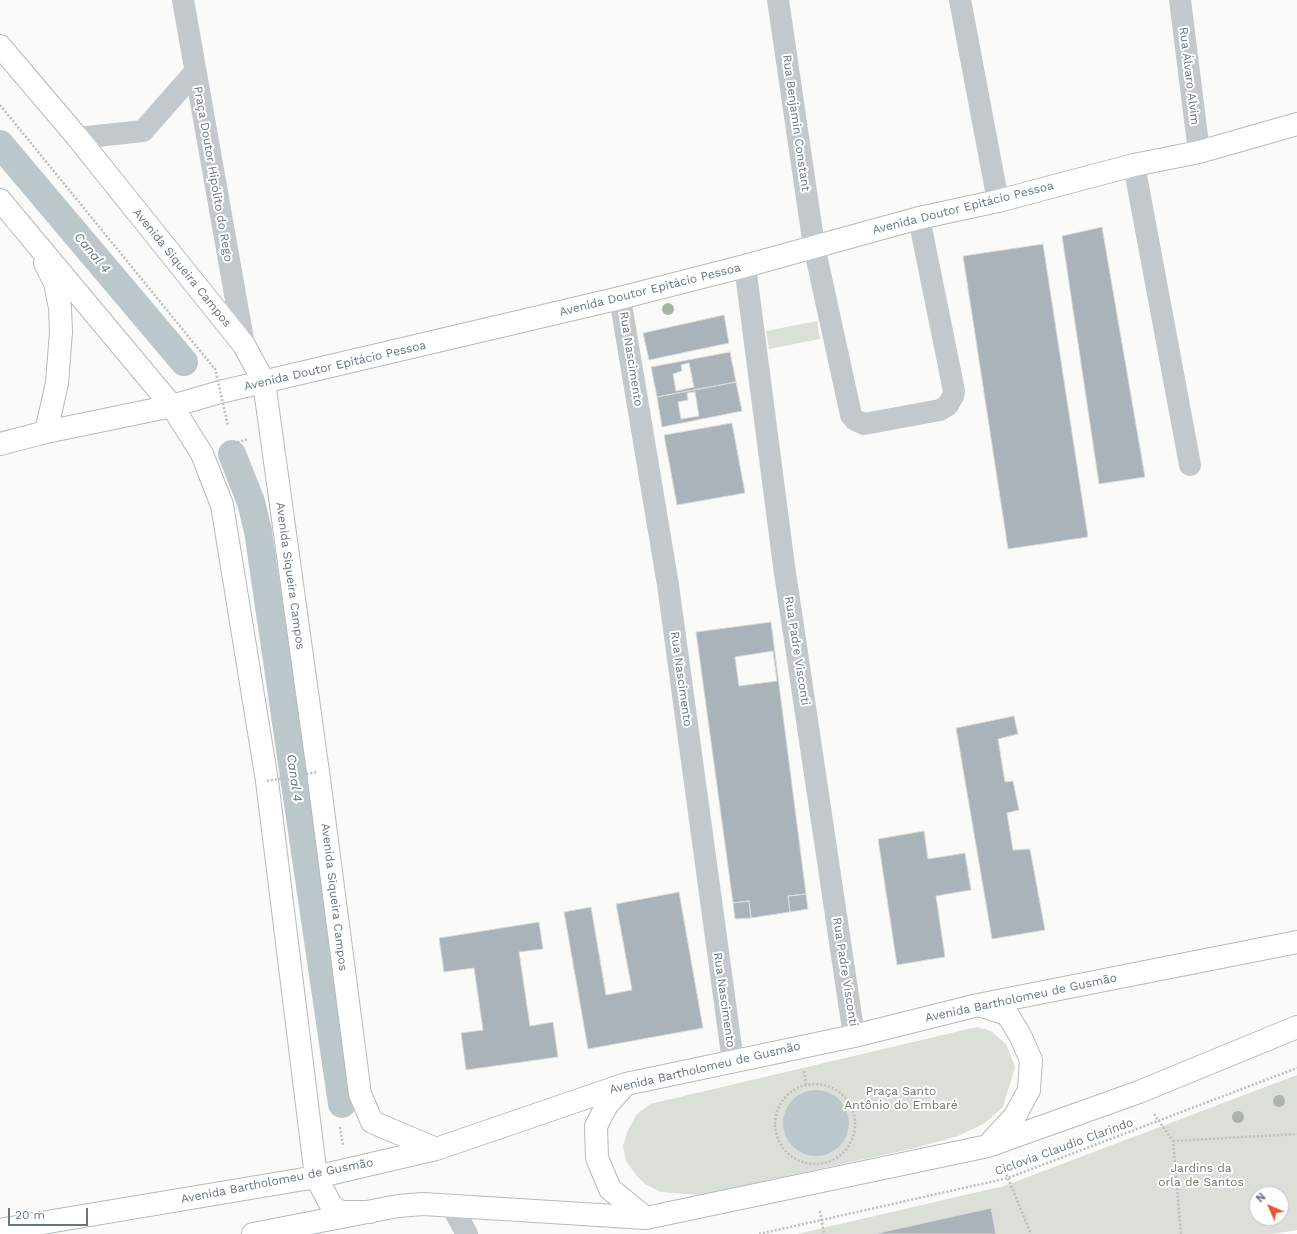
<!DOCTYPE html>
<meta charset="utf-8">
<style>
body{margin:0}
#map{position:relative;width:1297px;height:1234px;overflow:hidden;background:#fafaf8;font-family:"Work Sans",sans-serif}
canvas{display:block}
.north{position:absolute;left:1249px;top:1186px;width:40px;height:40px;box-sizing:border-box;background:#fff;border:1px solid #c1c8cd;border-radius:50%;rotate:315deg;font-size:11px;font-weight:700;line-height:16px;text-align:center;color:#657683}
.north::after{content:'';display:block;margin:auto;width:14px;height:18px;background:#e4572e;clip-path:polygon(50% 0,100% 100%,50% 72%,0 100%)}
.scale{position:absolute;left:8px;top:1208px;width:80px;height:18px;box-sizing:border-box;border:2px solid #657683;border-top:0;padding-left:5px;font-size:12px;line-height:14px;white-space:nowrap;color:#657683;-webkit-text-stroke:3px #fff;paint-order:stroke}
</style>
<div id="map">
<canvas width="1297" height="1234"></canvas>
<div class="north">N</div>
<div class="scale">20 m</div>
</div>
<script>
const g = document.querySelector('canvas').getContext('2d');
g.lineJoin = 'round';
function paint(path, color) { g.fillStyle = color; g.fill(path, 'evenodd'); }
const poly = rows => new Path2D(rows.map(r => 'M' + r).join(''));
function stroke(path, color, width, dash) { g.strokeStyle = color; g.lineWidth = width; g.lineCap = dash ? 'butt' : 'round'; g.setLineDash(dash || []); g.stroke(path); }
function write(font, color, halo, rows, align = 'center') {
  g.font = font + ' "Work Sans",sans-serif'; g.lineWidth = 4; g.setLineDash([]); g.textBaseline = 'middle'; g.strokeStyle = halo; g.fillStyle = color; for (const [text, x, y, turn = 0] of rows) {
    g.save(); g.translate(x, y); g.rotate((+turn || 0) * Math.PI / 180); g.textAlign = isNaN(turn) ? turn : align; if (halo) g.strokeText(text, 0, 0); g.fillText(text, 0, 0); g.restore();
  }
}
paint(poly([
 [817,321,820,339,769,349,766,331],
 [977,1027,991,1031,1006,1044,1015,1067,1003,1107,985,1123,958,1136,915,1148,701,1195,661,1192,645,1184,636,1175,626,1161,623,1146,628,1130,637,1114,650,1104],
 [1297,1075,1297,1230,1273,1234,797,1234,1004,1186],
 [1257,1194,1281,1194,1281,1218,1257,1218]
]), '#dadfd7');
paint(poly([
 '783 1123a33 33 0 1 1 66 0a33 33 0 1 1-66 0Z'
]), '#bbc7cb');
stroke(poly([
 [0,144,184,362],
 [232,454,251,502,258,531,342,1104]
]), '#bbc7cb', 28);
const building = poly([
 [1102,227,1145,477,1099,484,1062,236,1102,227],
 [1043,244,1088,537,1008,549,963,256,1043,244],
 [724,315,729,343,649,360,643,333,724,315],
 [730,352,736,382,657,397,651,367,730,352],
 [689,363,694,387,676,391,673,374,682,371,681,365,689,363],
 [736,382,742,411,662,427,657,397,736,382],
 [695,392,699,416,681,419,678,402,688,400,687,393,695,392],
 [732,423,745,493,677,505,664,435,732,423],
 [771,622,806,894,788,896,790,912,751,918,749,901,733,903,696,632,771,622],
 [773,651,777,681,739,686,735,657,773,651],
 [1014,716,1018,734,998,739,1005,782,1013,781,1019,810,1007,813,1013,850,1030,849,1045,930,992,939,956,728,1014,716],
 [924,831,928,859,965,853,971,890,936,896,945,957,897,965,878,839,924,831],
 [679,892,703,1028,588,1049,564,912,591,907,606,995,632,990,616,904,679,892],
 [806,894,808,909,790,912,788,896,806,894],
 [749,901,751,918,735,919,733,903,749,901],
 [539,922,543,949,519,952,530,1026,553,1022,558,1057,466,1070,461,1033,483,1030,474,968,444,972,439,938,539,922],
 [991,1208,996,1234,874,1234,991,1208]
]);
paint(building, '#aab3b9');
stroke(building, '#dcdcda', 1);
const major = poly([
 [0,46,78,138,244,345,264,382,318,772,360,1094,372,1122,436,1149],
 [0,200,172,406,202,454,222,505,267,781,316,1177,331,1205,340,1212,370,1212],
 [45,263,55,283,60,308,61,332,57,383,46,432],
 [0,444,46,432,172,406,220,392,620,298,745,266,919,218,998,201,1134,165,1199,152,1297,124],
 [979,1005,1007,1014,1020,1035,1031,1060,1029,1090,1015,1116,990,1143],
 [625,1085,607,1105,596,1126,597,1158,610,1189,646,1218],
 [0,1230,316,1177,436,1149,626,1084,854,1036,978,1005,1297,942],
 [253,1234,398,1206,423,1204,646,1218,988,1146,1139,1092,1297,1027]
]);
stroke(major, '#b5babe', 24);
stroke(poly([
 [0,105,214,368],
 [226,446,248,439],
 [804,1071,806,1084],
 '775 1124a40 40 0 1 1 80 0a40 40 0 1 1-80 0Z',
 [1154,1114,1173,1141,1181,1234],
 [340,1127,343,1145],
 [1173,1141,1297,1134],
 [1005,1171,1031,1234],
 [820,1211,824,1234],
 [759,1234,1008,1178,1297,1068]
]), '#bbbfc2', 2.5, [2, 2]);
stroke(poly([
 [183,0,244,345],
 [778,0,814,246,851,415,855,420,864,424,940,410,948,405,953,396,954,391,919,218],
 [960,0,998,201],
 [1180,0,1199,152],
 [78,138,143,131,194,73],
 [1134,165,1190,465],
 [745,266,784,566,854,1036],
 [620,298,668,585,733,1062],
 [451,1205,467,1234]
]), '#c3c8cc', 22);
stroke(major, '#fff', 22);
stroke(poly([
 [215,368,228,426],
 [267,781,318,772]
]), '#bbbfc2', 2.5, [2, 2]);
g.fillStyle = '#aab4a7';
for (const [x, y] of [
 [668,309],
 [1279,1101],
 [1238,1117]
]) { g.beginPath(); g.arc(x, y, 6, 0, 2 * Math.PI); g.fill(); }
write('12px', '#657683', '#fff', [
 ["Rua Álvaro Alvim",1189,76,83],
 ["Rua Benjamin Constant",796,123,82],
 ["Praça Doutor Hipólito do Rego",213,174,80],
 ["Avenida Doutor Epitácio Pessoa",963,208,-14],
 ["Avenida Siqueira Campos",182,268,51],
 ["Avenida Doutor Epitácio Pessoa",650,290,-14],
 ["Rua Nascimento",631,359,81],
 ["Avenida Doutor Epitácio Pessoa",335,366,-13],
 ["Avenida Siqueira Campos",290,576,82],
 ["Rua Padre Visconti",797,651,81],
 ["Rua Nascimento",681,679,82],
 ["Avenida Siqueira Campos",334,897,83],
 ["Rua Padre Visconti",845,972,81],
 ["Avenida Bartholomeu de Gusmão",1021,998,-12],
 ["Rua Nascimento",724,1000,82],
 ["Avenida Bartholomeu de Gusmão",705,1068,-13],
 ["Ciclovia Claudio Clarindo",1064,1147,-20],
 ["Avenida Bartholomeu de Gusmão",277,1181,-11]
]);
write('12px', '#687a64', '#fff', [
 ["Praça Santo",901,1091],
 ["Antônio do Embaré",901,1105],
 ["Jardins da",1201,1168],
 ["orla de Santos",1201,1182]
]);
write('italic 13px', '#60757c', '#fff', [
 ["Canal 4",92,253,50],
 ["Canal 4",294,778,82]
]);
</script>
